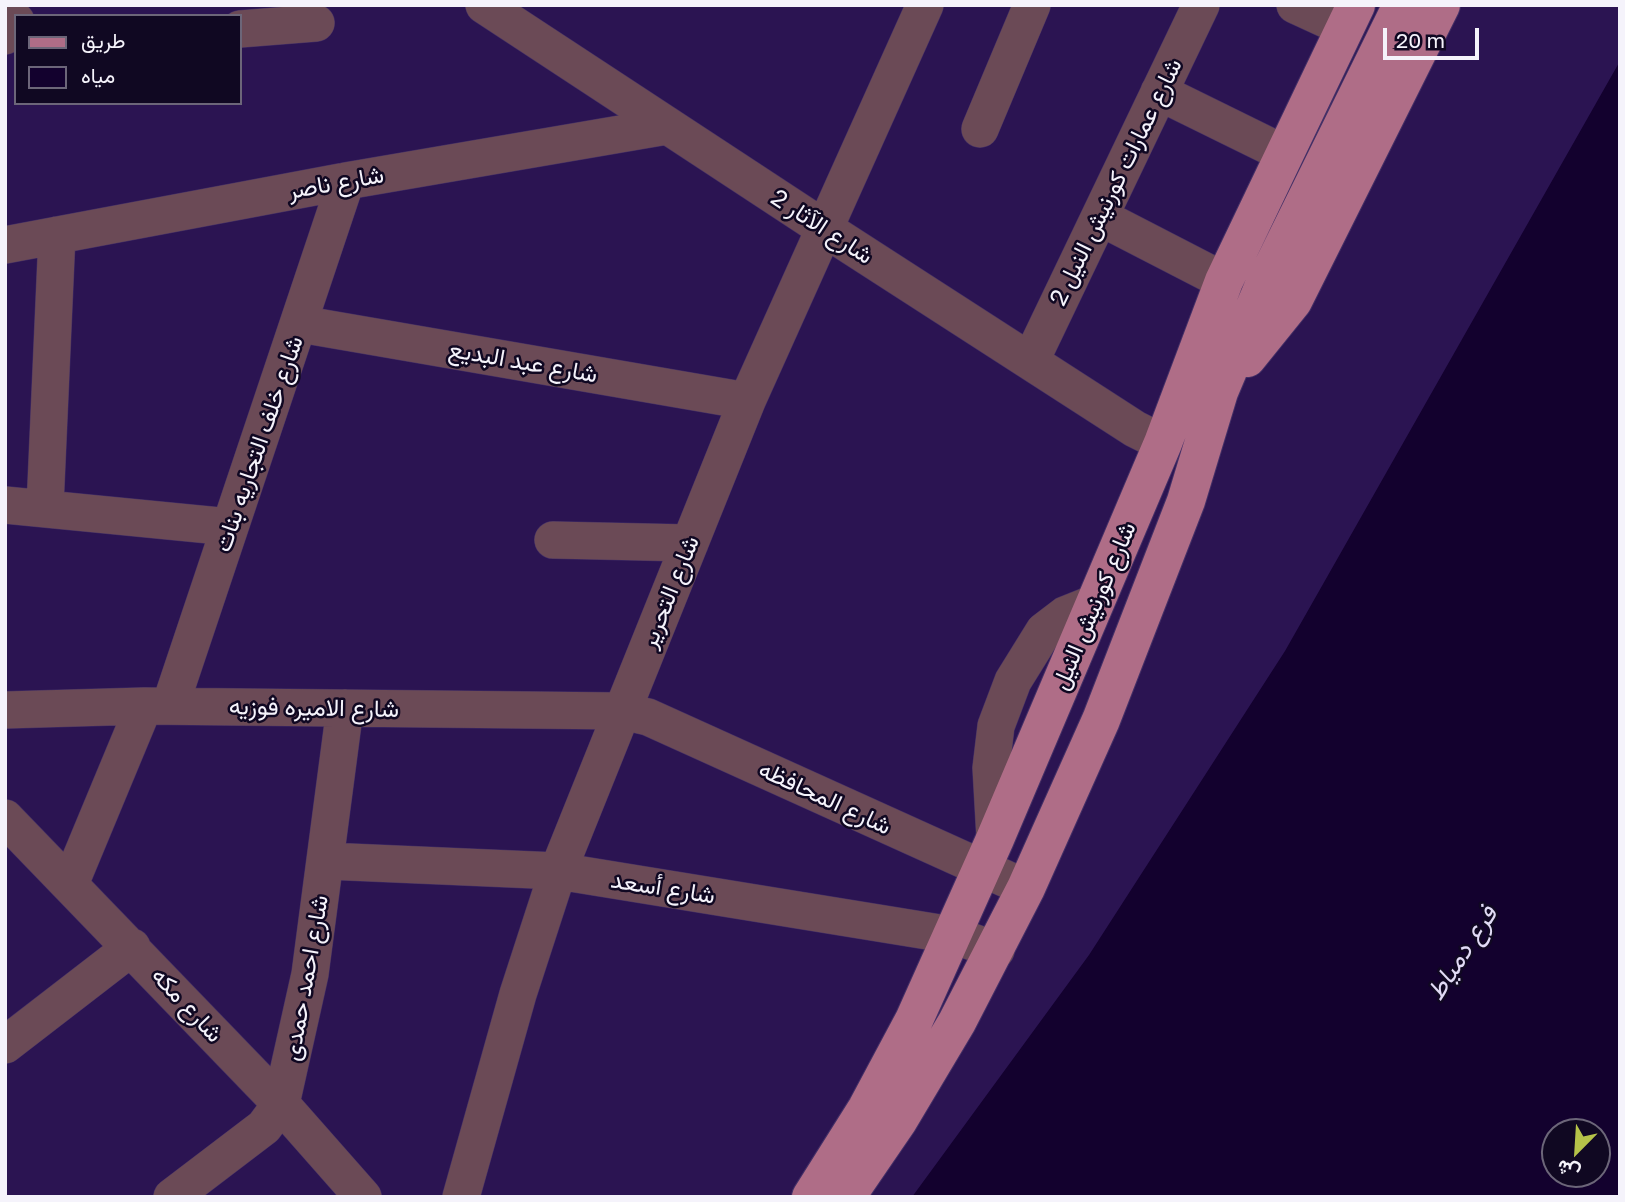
<!DOCTYPE html>
<meta charset="utf-8">
<style>
body{margin:0}
#map{position:relative;width:1625px;height:1202px;overflow:hidden;background:#2b1452;font-family:"Golos Text",Vazirmatn,sans-serif}
canvas{display:block}
.frame{position:absolute;inset:0;border:7px solid #f5f3fb;pointer-events:none}
.legend{position:absolute;left:14px;top:14px;width:228px;height:91px;box-sizing:border-box;background:#100822;border:2px solid #6c6679;margin:0;padding:9px 12px;list-style:none;font-size:21px;color:#f5f3fb}
.legend li{display:flex;align-items:center;gap:14px;height:35px}
.legend b{width:35px;border:2px solid #6c6679}
.north{position:absolute;left:1541px;top:1118px;width:70px;height:70px;box-sizing:border-box;background:#100822;border:2px solid #6c6679;border-radius:50%;rotate:204deg;font-size:19px;font-weight:700;line-height:28px;text-align:center;color:#f5f3fb}
.north::after{content:'';display:block;margin:auto;width:24px;height:32px;background:#b5c249;clip-path:polygon(50% 0,100% 100%,50% 72%,0 100%)}
.scale{position:absolute;left:1383px;top:28px;width:96px;height:32px;box-sizing:border-box;border:4px solid #f5f3fb;border-top:0;padding-left:9px;font-size:21px;line-height:24px;white-space:nowrap;color:#f5f3fb;-webkit-text-stroke:5px #100822;paint-order:stroke}
</style>
<div id="map">
<canvas width="1625" height="1202"></canvas>
<div class="frame"></div>
<ul class="legend">
<li><b style="height:9px;background:#af6d87"></b>طريق</li>
<li><b style="height:19px;background:#13012e"></b>مياه</li>
</ul>
<div class="north">ش</div>
<div class="scale">20 m</div>
</div>
<script>
const g = document.querySelector('canvas').getContext('2d');
g.lineJoin = 'round';
function paint(path, color) { g.fillStyle = color; g.fill(path, 'evenodd'); }
const poly = rows => new Path2D(rows.map(r => 'M' + r).join(''));
function stroke(path, color, width, dash) { g.strokeStyle = color; g.lineWidth = width; g.lineCap = dash ? 'butt' : 'round'; g.setLineDash(dash || []); g.stroke(path); }
function write(font, color, halo, rows, align = 'center') {
  g.font = font + ' "Golos Text",Vazirmatn,sans-serif'; g.lineWidth = 5; g.setLineDash([]); g.textBaseline = 'middle'; g.strokeStyle = halo; g.fillStyle = color; for (const [text, x, y, turn = 0] of rows) {
    g.save(); g.translate(x, y); g.rotate((+turn || 0) * Math.PI / 180); g.textAlign = isNaN(turn) ? turn : align; if (halo) g.strokeText(text, 0, 0); g.fillText(text, 0, 0); g.restore();
  }
}
paint(poly([
 [1620,61,1620,1197,912,1197,1089,955,1285,651],
 [1555,1132,1597,1132,1597,1174,1555,1174]
]), '#13012e');
const minor = poly([
 [484,5,825,229,1135,429,1163,443],
 [1295,5,1345,28],
 [240,29,316,23],
 [5,36,16,21],
 [1159,92,1283,153],
 [980,129,1032,5],
 [1100,217,1224,281],
 [5,245,346,181,667,126],
 [300,324,747,401],
 [1031,360,1201,5],
 [5,505,230,527],
 [45,507,57,235],
 [553,540,690,543],
 [170,706,346,181],
 [5,710,144,706,622,711,648,717,1026,888],
 [5,818,281,1104,363,1197],
 [995,839,991,768,996,726,1013,681,1044,631,1065,615,1095,603],
 [326,861,558,871,952,935,996,950],
 [70,884,144,706],
 [5,1045,132,947],
 [172,1197,264,1127,281,1104,310,974,345,708],
 [461,1197,518,994,558,871,747,401,925,5]
]);
const major = poly([
 [1247,358,1293,301,1441,5],
 [811,1197,867,1108,914,1020,995,839,1163,443,1224,281,1356,5],
 [846,1197,898,1121,957,1022,1026,888,1101,720,1186,501,1219,392,1243,335,1265,283,1402,5]
]);
stroke(minor, '#432f66', 38);
stroke(major, '#432f66', 40);
stroke(minor, '#6b4a56', 37);
stroke(major, '#af6d87', 38);
write('24px', '#f5f3fb', '#100822', [
 ["شارع عمارات كورنيش النيل 2",1116,182,-64],
 ["شارع ناصر",336,183,-10],
 ["شارع الآثار 2",822,227,33],
 ["شارع عبد البديع",523,362,10],
 ["شارع خلف التجاريه بنات",259,444,-71],
 ["شارع التحرير",670,592,-68],
 ["شارع كورنيش النيل",1094,606,-67],
 ["شارع الاميره فوزيه",314,708,1],
 ["شارع المحافظه",825,798,25],
 ["شارع أسعد",663,888,9],
 ["شارع احمد حمدى",306,978,-80],
 ["شارع مكه",187,1005,47]
]);
write('italic 26px', '#e1dbf5', '#100822', [
 ["فرع دمياط",1462,953,-57]
]);
</script>
